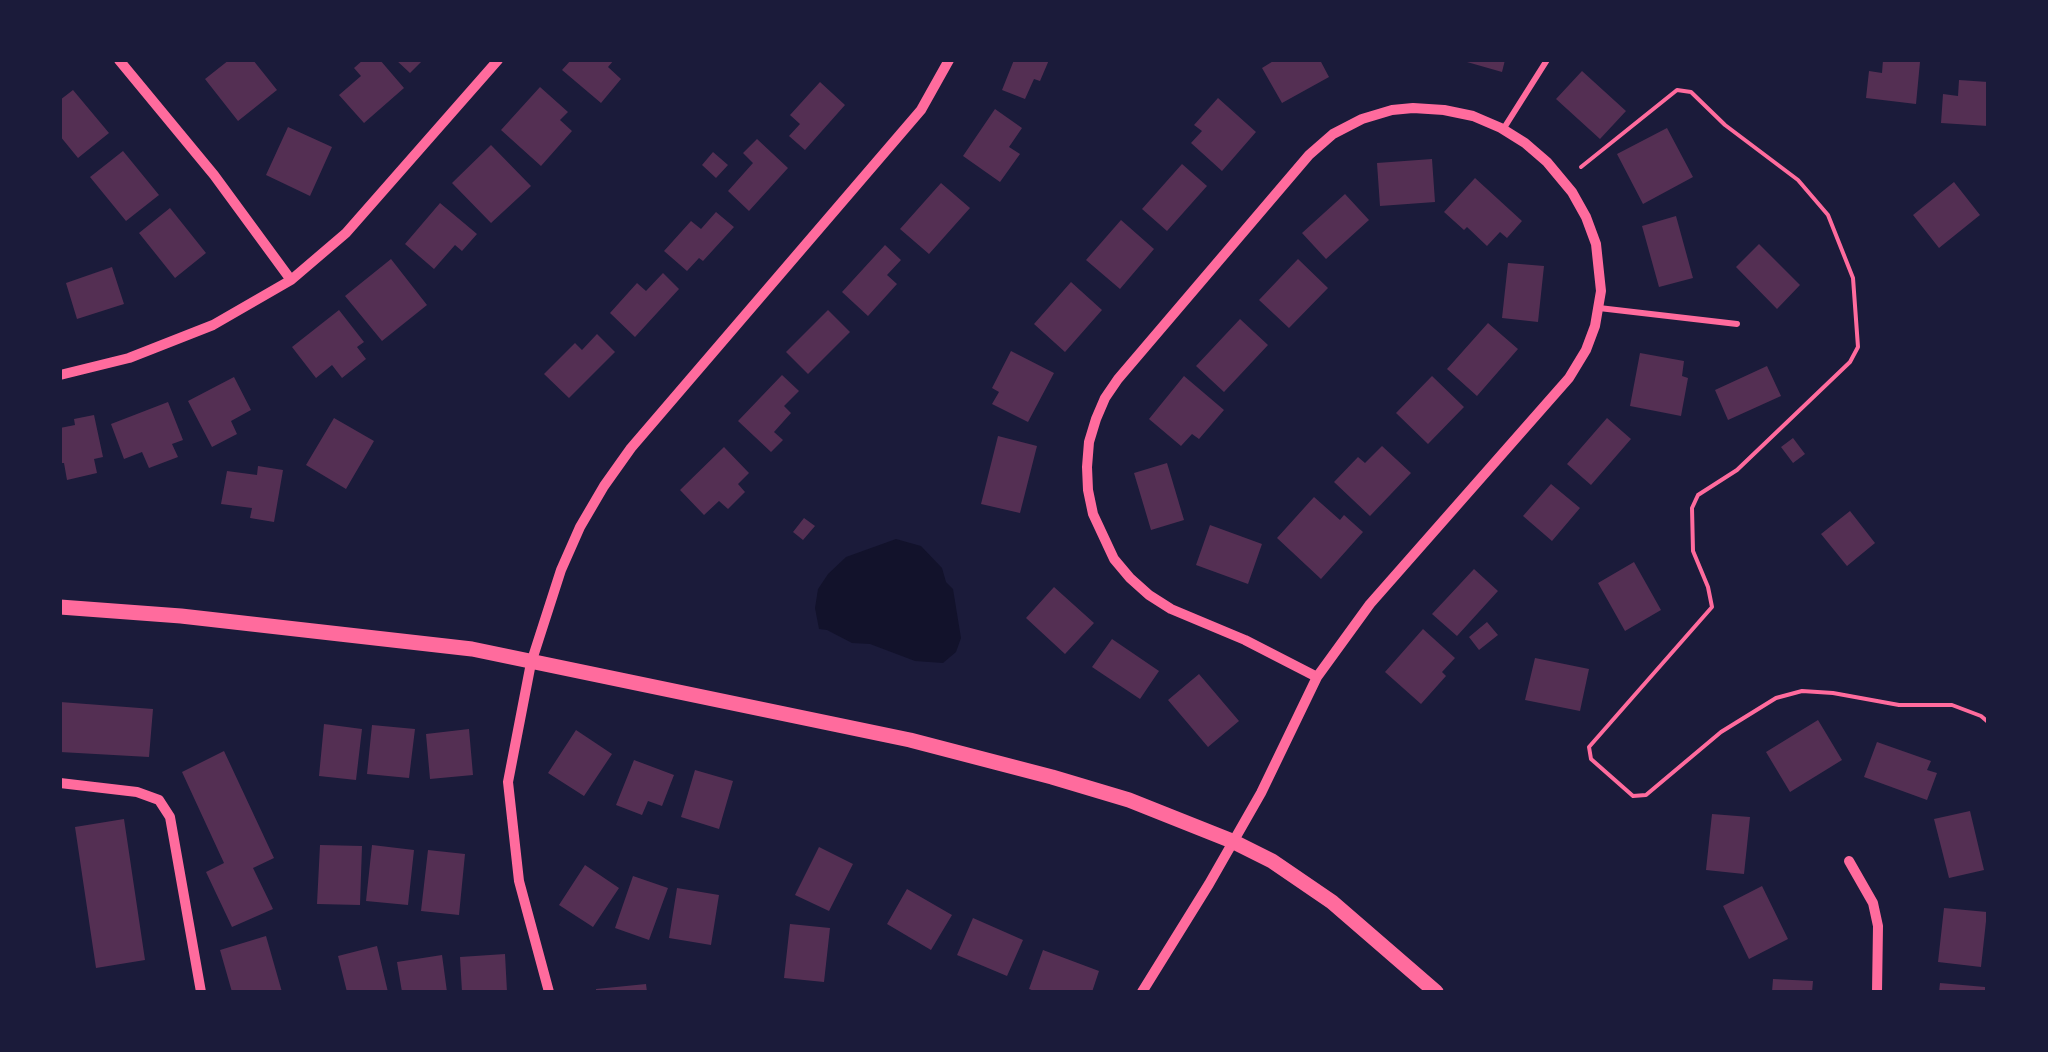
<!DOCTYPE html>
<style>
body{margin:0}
#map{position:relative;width:2048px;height:1052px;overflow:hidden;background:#1b1b3a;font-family:"PT Serif",serif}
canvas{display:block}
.frame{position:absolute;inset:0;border:62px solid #1b1b3a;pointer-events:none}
</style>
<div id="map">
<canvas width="2048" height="1052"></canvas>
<div class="frame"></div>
</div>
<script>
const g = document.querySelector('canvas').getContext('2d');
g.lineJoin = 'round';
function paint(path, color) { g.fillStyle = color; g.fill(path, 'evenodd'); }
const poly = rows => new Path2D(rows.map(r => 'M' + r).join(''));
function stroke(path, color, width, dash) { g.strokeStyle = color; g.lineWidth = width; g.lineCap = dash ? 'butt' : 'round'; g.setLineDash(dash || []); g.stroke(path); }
paint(poly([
 [896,539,921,546,942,568,946,582,953,589,961,638,956,652,943,663,915,661,870,644,852,643,827,630,819,629,815,608,818,589,828,574,846,557]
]), '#12122b');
paint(poly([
 [229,60,253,60,277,90,238,121,205,79],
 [363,60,380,60,404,88,364,123,339,95,361,76,354,68],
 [396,60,423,60,410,73],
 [571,60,614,60,608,67,621,79,601,103,562,70],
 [1014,60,1049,60,1040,81,1034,79,1025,99,1002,90],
 [1275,60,1320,60,1329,77,1282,103,1262,68],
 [1460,60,1505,60,1502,72],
 [1883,60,1920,62,1916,104,1866,98,1869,71,1882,73],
 [1582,71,1626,111,1600,139,1556,99],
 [1959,80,1988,82,1988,126,1941,123,1943,94,1958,96],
 [820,82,845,105,805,150,789,136,800,124,790,115],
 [540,87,568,112,560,120,572,131,541,166,501,130],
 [73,90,109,133,78,158,60,136,60,100],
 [1218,98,1256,132,1222,171,1191,143,1202,131,1194,125],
 [995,109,1022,128,1009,147,1020,154,1000,182,963,156],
 [288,127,332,147,310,196,266,175],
 [1667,128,1693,177,1643,204,1617,154],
 [757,139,788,168,749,211,728,191,753,163,743,153],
 [491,145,531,186,491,223,452,183],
 [123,151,159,195,126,221,90,177],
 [713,152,728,165,716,178,702,165],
 [1432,159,1435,202,1380,206,1377,163],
 [1182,164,1207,186,1167,231,1142,209],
 [1475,178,1522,221,1507,238,1500,232,1487,246,1467,227,1464,230,1444,212],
 [1954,182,1980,215,1939,248,1913,215],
 [941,183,970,208,929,254,900,229],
 [1345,194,1369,220,1326,259,1302,233],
 [440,203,477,234,462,251,455,245,434,269,405,244],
 [170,208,206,253,175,278,139,233],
 [716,212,734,227,703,261,699,258,687,271,664,251,691,221,701,229],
 [1676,216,1693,278,1659,287,1642,226],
 [1121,220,1154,249,1120,289,1086,260],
 [1759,244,1800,285,1777,309,1736,267],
 [885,245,901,260,887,275,897,284,868,316,842,292],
 [391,259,427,305,382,341,345,296],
 [1298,259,1328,288,1289,328,1259,300],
 [1508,263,1544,266,1538,322,1502,318],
 [112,267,124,304,77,319,66,283],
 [663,273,679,289,635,337,610,313,637,283,646,291],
 [1071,282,1102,310,1065,352,1034,324],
 [339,310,364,342,357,347,366,359,342,378,332,365,316,378,292,347],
 [828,310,850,332,808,374,786,352],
 [1240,319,1268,345,1224,392,1196,366],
 [1488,323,1518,349,1477,396,1447,369],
 [597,334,615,352,569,398,544,374,575,343,582,350],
 [1011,351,1054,373,1028,422,992,404,999,392,992,388],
 [1640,353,1684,361,1682,376,1688,378,1681,416,1630,406],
 [1767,366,1781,396,1728,420,1715,390],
 [782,375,799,391,784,406,791,413,774,432,783,440,771,452,738,421],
 [1184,376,1224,410,1199,439,1192,434,1181,446,1149,419],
 [1432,376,1464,407,1428,444,1396,413],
 [234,377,251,410,231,421,237,434,212,447,188,401],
 [168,402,183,440,172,444,178,457,149,468,142,452,124,459,111,424],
 [94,415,103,457,94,459,97,473,67,480,64,463,60,463,60,428,75,425,74,419],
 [334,418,374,441,346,489,306,465],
 [1607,418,1631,439,1591,485,1567,464],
 [998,436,1037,446,1020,513,981,504],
 [1793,438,1805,454,1793,463,1781,447],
 [1382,446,1411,473,1370,516,1334,482,1358,457,1365,463],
 [724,447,749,473,738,484,745,492,728,509,719,501,704,515,680,490],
 [1167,463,1184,520,1151,530,1134,473],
 [258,466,283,470,274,522,250,518,252,508,221,504,227,471,257,475],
 [1551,484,1580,508,1552,541,1523,516],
 [1314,497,1340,520,1344,515,1363,532,1321,579,1277,538],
 [1850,511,1875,543,1847,566,1821,534],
 [804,518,815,526,803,540,793,532],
 [1210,525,1262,544,1248,584,1196,565],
 [1634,562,1661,610,1625,631,1598,583],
 [1474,569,1498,591,1457,636,1432,614],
 [1054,587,1094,623,1065,654,1026,618],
 [1487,622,1498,635,1479,650,1469,637],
 [1423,629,1455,658,1442,672,1446,676,1421,704,1385,672],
 [1112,639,1159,671,1140,699,1092,667],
 [1535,658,1589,669,1580,711,1525,700],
 [1199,674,1239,721,1208,747,1168,700],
 [60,702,153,709,149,757,60,752],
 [1818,720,1842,760,1790,792,1766,752],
 [324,724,362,729,356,780,319,776],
 [372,725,415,729,409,778,367,774],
 [469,729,473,775,430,779,426,734],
 [576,730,612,754,584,796,548,773],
 [1877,742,1931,761,1927,770,1937,773,1927,800,1864,777],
 [224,751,274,858,253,868,273,909,232,927,206,872,224,863,182,772],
 [634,760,674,775,662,806,648,801,642,815,616,805],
 [695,770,733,781,719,829,681,817],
 [1970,811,1984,870,1949,878,1934,819],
 [1712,814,1750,817,1744,874,1706,870],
 [124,819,145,960,96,968,75,827],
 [320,845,362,846,360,905,317,904],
 [372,845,414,850,408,905,366,901],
 [819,847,853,864,829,911,795,895],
 [428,850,465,854,459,915,421,911],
 [585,865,619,888,593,927,559,905],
 [633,876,668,888,649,940,615,928],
 [1762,886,1788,939,1749,959,1723,906],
 [677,888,719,895,711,945,669,938],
 [907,889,952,915,931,950,887,924],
 [1944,908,1987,912,1981,967,1938,962],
 [973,918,1023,940,1007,976,957,955],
 [790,924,830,928,824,982,784,978],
 [266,936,282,992,232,992,220,950],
 [377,946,388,992,347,992,338,956],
 [1043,950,1099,971,1092,992,1037,992,1029,989],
 [505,954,507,992,462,992,460,957],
 [442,955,447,992,402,992,397,962],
 [1773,979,1813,981,1812,992,1772,992],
 [1940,983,1985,987,1985,992,1939,992],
 [646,984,647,992,596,992,596,989]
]), '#542f53');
stroke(poly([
 [1581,167,1677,90,1691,92,1725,125,1798,180,1828,215,1853,278,1858,347,1850,362,1737,470,1698,495,1692,508,1693,551,1708,587,1712,607,1589,747,1591,759,1633,796,1646,795,1721,732,1776,698,1802,691,1833,693,1899,705,1952,705,1981,716,1988,722]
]), '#ff6b9d', 4);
stroke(poly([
 [1504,128,1547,60],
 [1599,308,1737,324]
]), '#ff6b9d', 6);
stroke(poly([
 [119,60,214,175,291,280],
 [60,375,129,358,213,325,291,280,346,233,498,60],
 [60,783,137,792,159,800,170,817,201,992],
 [1849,861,1873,903,1878,926,1877,992],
 [549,992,519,881,508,782,531,663,561,570,580,527,604,486,631,448,921,110,949,60],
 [1142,992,1209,884,1261,793,1317,677,1370,604,1569,378,1586,350,1595,326,1601,291,1596,244,1586,217,1572,192,1547,162,1525,143,1501,128,1473,116,1444,110,1413,108,1392,110,1362,119,1333,134,1309,155,1118,379,1105,398,1096,419,1089,442,1087,467,1088,490,1093,514,1114,559,1130,578,1149,595,1171,609,1245,640,1317,677]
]), '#ff6b9d', 10);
stroke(poly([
 [60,607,181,616,472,649,910,740,1052,777,1129,800,1232,841,1272,861,1332,902,1436,992]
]), '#ff6b9d', 15);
</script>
